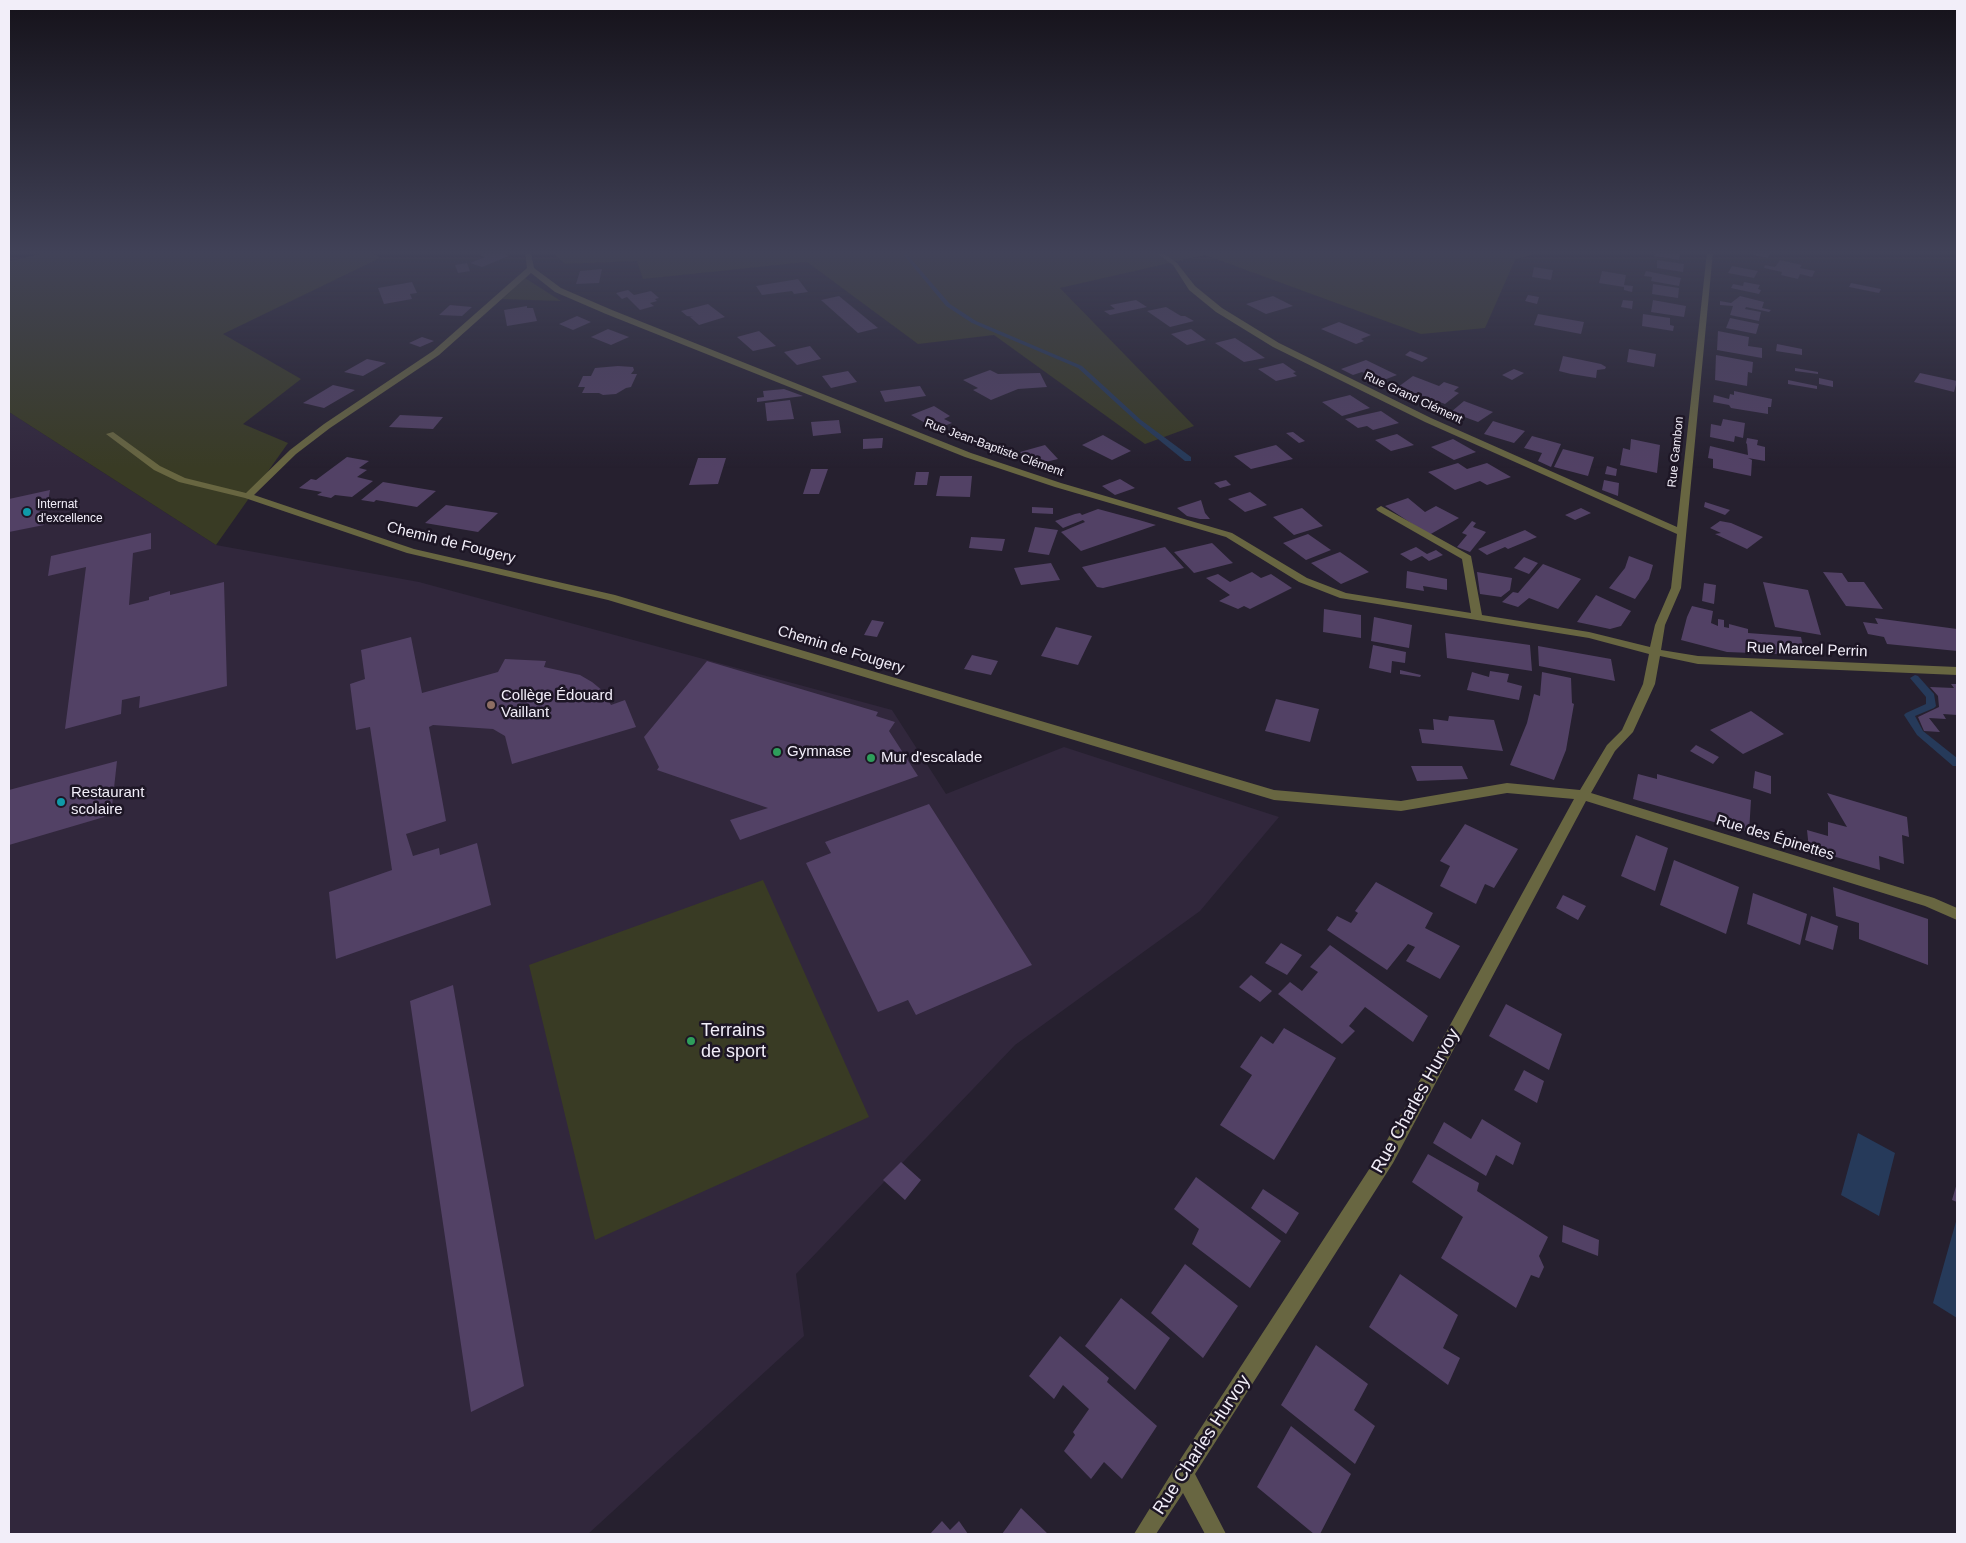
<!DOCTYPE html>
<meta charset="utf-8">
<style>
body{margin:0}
#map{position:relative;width:1966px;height:1543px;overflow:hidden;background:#26202f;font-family:Helvetica,sans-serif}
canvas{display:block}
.frame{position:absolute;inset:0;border:10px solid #f2eef9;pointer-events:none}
</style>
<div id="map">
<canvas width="1966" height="1543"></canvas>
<div class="frame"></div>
</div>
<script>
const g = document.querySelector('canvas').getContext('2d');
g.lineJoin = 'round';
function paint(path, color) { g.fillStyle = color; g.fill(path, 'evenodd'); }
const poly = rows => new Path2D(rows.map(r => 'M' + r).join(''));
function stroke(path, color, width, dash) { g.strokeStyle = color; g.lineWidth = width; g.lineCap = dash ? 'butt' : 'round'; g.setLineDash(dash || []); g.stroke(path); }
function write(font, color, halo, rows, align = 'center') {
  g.font = font + ' Helvetica,sans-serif'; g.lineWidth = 5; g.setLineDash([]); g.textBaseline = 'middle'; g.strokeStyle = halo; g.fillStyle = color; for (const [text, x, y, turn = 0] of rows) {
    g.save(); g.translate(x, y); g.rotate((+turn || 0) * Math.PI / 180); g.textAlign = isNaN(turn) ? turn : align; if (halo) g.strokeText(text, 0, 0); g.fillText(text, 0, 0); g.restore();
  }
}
paint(poly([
 [9,412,216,545,419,582,892,710,946,794,1064,747,1279,817,1200,911,1015,1045,796,1274,804,1336,588,1534,9,1534]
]), '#31273c');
paint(poly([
 [50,252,371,252,380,258,223,334,301,379,243,424,288,443,216,545,9,412,9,261],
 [552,252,1540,252,1515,260,1485,328,1421,334,1205,255,1060,288,1194,426,1145,444,994,335,918,344,807,262,643,279,637,261,565,264],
 [525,278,561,301,502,299],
 [763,880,869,1117,595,1240,529,965]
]), '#393b24');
paint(poly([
 [1858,1133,1895,1153,1879,1216,1841,1195],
 [1957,1218,1957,1318,1933,1303]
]), '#263a5a');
paint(poly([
 [901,252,905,252,950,304,976,321,1082,366,1141,420,1191,457,1191,461,1185,461,1137,422,1078,368,972,323,946,306,901,252],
 [1915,675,1918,676,1934,694,1936,706,1934,708,1915,716,1923,731,1957,758,1957,766,1953,766,1917,735,1904,715,1906,713,1926,704,1926,697,1910,678,1915,675]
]), '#263a5a');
paint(poly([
 [489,252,499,252,509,256,482,267,470,263,485,257,480,255],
 [1655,252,1680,253,1679,260,1654,256],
 [1741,252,1771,252,1768,258],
 [1657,260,1684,264,1683,272,1657,268],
 [1780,260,1802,265,1800,268,1815,271,1812,277,1800,274,1798,279,1781,275,1782,272,1764,268,1765,265,1775,267],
 [467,263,470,271,458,273,455,265],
 [1732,266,1758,271,1754,278,1728,273],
 [1534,267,1553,270,1551,280,1532,277],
 [602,269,599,283,576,284,580,271],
 [1602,271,1626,275,1624,285,1633,286,1632,292,1624,290,1624,287,1599,283],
 [1646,271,1681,278,1679,286,1651,281,1652,277,1644,276],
 [798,279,808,292,794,294,792,291,762,295,756,286],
 [412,282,417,293,410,294,412,299,384,304,378,288],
 [1744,282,1760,285,1758,289,1761,290,1759,294,1731,288,1733,284,1743,286],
 [1851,283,1881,289,1879,293,1849,287],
 [1653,284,1679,288,1678,298,1652,294],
 [628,290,634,295,651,291,659,298,655,299,657,301,650,303,654,306,640,310,627,297,622,299,616,293],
 [1528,295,1539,297,1537,304,1525,301],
 [839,296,878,328,858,333,821,300],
 [1273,296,1293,306,1266,314,1246,304],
 [1740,296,1764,302,1762,308,1771,310,1769,312,1746,307,1745,309,1761,312,1759,321,1730,315,1733,306,1720,305,1720,301,1731,303],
 [1136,300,1147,307,1110,315,1104,311,1115,309,1110,305],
 [1623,300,1633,301,1632,309,1621,307],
 [1653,300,1686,306,1684,317,1651,312],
 [708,304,725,317,699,325,690,317,693,317,687,316,681,311],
 [450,305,472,307,462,316,439,315],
 [527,306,527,308,533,308,537,321,507,326,504,310],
 [1166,307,1181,316,1185,316,1194,321,1170,327,1147,311],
 [1538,314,1584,322,1581,334,1534,325],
 [1643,314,1670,318,1670,325,1674,326,1673,331,1642,326],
 [577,316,591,322,573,330,559,324],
 [1730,318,1759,324,1756,334,1726,328],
 [1339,322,1371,335,1361,339,1364,341,1356,344,1321,329],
 [608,329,629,337,611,345,591,337],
 [1191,329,1206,340,1187,345,1171,334],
 [759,331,776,346,753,351,737,337],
 [1718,331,1749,337,1748,346,1762,348,1762,358,1717,350],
 [422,337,434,341,420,347,409,343],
 [1235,338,1249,347,1265,358,1244,362,1215,343],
 [1777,344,1802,349,1802,355,1776,351],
 [810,346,821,359,797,365,784,352],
 [1629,349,1656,354,1654,367,1627,362],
 [1410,351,1428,358,1422,362,1405,355],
 [1716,355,1753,362,1752,373,1748,372,1747,386,1715,380],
 [1563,356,1601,364,1606,367,1605,369,1597,370,1596,378,1571,374,1559,371],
 [367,359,386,363,363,376,344,372],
 [1366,360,1397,375,1381,381,1362,372,1353,375,1341,369],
 [1283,363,1296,372,1293,373,1297,376,1276,381,1258,369],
 [618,366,633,367,634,370,631,374,637,374,631,387,626,388,616,394,603,395,599,393,582,393,585,387,578,387,583,376,591,376,595,368],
 [1795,368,1818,372,1818,374,1795,371],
 [1514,369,1524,373,1512,380,1502,375],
 [990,370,998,374,1040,373,1047,387,1018,389,991,400,973,390,978,388,963,380],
 [848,371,857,382,831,388,822,376],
 [1920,373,1957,381,1954,392,1914,382],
 [1413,376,1439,386,1444,382,1459,387,1454,391,1459,393,1445,404,1398,387],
 [1819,378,1833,381,1833,387,1819,384],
 [1788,380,1817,386,1817,389,1788,384],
 [333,385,355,390,324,408,303,403],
 [920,386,926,396,885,402,880,391],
 [784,389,803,396,757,402,757,398,764,397,763,391],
 [1734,391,1772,399,1771,407,1768,407,1768,414,1731,408,1729,405,1713,402,1714,395,1729,399,1730,394,1734,395],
 [1350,395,1370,408,1342,416,1322,402],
 [790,400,794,419,767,421,765,403],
 [1464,401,1493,412,1478,422,1451,412],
 [934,406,950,416,944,419,952,423,936,429,911,415],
 [1381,411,1399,423,1373,430,1367,426,1358,428,1345,419],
 [400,415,443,417,433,429,389,427],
 [1723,419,1745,423,1743,438,1735,436,1734,442,1710,437,1711,424,1721,426],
 [839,420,841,433,813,436,811,422],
 [1493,421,1525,431,1514,443,1484,434],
 [1293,432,1305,441,1299,443,1286,433],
 [1397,434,1414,445,1391,451,1375,440],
 [1103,435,1131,451,1112,460,1082,445],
 [1532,436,1561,444,1551,467,1538,461,1542,453,1524,448],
 [883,438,882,448,863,449,863,439],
 [1747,438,1758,440,1757,445,1765,447,1765,461,1748,458,1752,460,1751,476,1713,468,1713,459,1708,458,1710,446,1748,455,1747,444,1746,443],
 [1453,439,1476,452,1454,460,1431,447],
 [1631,439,1660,445,1657,473,1620,465,1623,448,1630,450],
 [1045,445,1058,459,1033,465,1020,452],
 [1276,445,1293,459,1251,469,1234,456],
 [1563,449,1594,457,1588,476,1554,467],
 [347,457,369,461,359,468,367,470,357,477,373,481,352,497,335,495,331,498,317,495,322,492,299,488,311,479,316,480],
 [698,458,726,458,718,484,689,485],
 [1458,463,1467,469,1487,463,1511,477,1487,485,1480,481,1455,490,1428,472],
 [1607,466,1617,469,1616,476,1605,474],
 [811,469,828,469,819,494,803,494],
 [916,472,929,472,927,485,914,485],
 [940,476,972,476,970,497,936,496],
 [1120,479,1135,488,1115,495,1102,486],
 [1226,480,1231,485,1220,488,1214,483],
 [1604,480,1619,483,1618,496,1602,490],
 [383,482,436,491,417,507,376,500,374,502,361,500],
 [50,490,44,525,9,532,9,499],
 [1250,492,1267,505,1245,512,1228,499],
 [1408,498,1425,512,1436,506,1459,518,1429,535,1385,506],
 [1201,500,1205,513,1210,519,1200,519,1187,516,1177,508],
 [1705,502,1730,510,1725,515,1704,507],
 [446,505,498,513,478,532,425,523],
 [1032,507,1053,508,1053,514,1032,513],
 [1302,508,1323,526,1294,535,1273,517],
 [1581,508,1591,513,1575,520,1565,515],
 [1098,509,1139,520,1156,525,1081,551,1061,532,1085,522,1083,520,1063,528,1055,521,1075,514,1080,513,1082,515],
 [1472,521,1476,523,1473,527,1486,532,1470,552,1457,547,1467,535,1462,533],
 [1720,521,1731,523,1763,537,1747,549,1715,534,1721,533,1710,528],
 [1035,527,1058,530,1049,555,1028,552],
 [1525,530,1537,537,1508,549,1505,547,1487,555,1478,549],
 [151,533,151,549,133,553,129,605,149,600,149,597,170,591,170,595,224,582,227,686,139,708,140,696,122,700,121,714,65,729,86,567,48,576,51,556],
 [1308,534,1331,550,1306,560,1283,543],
 [971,537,1005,539,1002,551,969,548],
 [1212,543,1233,563,1194,573,1174,552],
 [1165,547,1184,568,1103,588,1097,587,1082,567],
 [1416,547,1427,554,1436,550,1443,555,1429,561,1422,556,1411,561,1400,554],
 [1340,552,1369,572,1341,584,1311,563],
 [1629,556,1653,565,1649,579,1635,599,1609,588,1625,568],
 [1524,557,1538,563,1529,574,1514,568],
 [1051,563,1060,580,1021,585,1014,568],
 [1543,564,1581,579,1558,609,1529,598,1518,607,1502,602,1513,592,1518,593],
 [1407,571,1447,579,1447,590,1423,586,1424,591,1406,588],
 [1252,572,1261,578,1271,574,1292,588,1250,609,1244,606,1238,609,1219,601,1230,595,1206,578,1218,574,1230,582],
 [1477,572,1512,578,1510,590,1501,597,1480,594],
 [1823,572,1842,573,1848,582,1864,582,1883,609,1846,606],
 [1763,582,1808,590,1821,635,1775,627],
 [1704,583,1716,585,1714,604,1702,601],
 [1596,595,1631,611,1621,626,1610,629,1577,622],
 [1692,606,1713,611,1711,623,1718,626,1718,619,1724,620,1724,627,1729,628,1729,624,1748,629,1748,633,1801,637,1805,655,1727,652,1681,640,1687,617],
 [1324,609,1361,615,1361,638,1323,632],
 [1374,617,1412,625,1409,648,1371,641],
 [1875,618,1957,629,1957,651,1887,644,1884,637,1868,634,1863,622,1878,624],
 [872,620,884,622,877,637,864,635],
 [1056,627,1092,636,1078,665,1041,656],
 [1445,633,1530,645,1532,671,1447,658],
 [411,637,422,693,498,672,505,659,546,661,544,667,580,675,592,682,603,691,611,705,625,700,636,727,512,764,505,736,493,729,433,725,429,727,446,821,406,834,413,856,439,848,440,855,477,843,491,905,336,959,329,892,392,870,370,727,356,730,350,684,365,679,361,650],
 [1373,645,1406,652,1405,663,1392,661,1391,673,1369,668],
 [1538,646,1611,659,1615,681,1539,666],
 [972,655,998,661,991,675,964,669],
 [707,661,878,712,876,716,895,722,889,731,918,776,740,840,730,820,768,808,657,770,659,767,644,737],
 [1400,670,1421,675,1420,677,1400,674],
 [1490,671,1509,674,1507,682,1522,686,1519,700,1467,690,1472,672,1489,677],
 [1542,672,1571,678,1572,703,1574,704,1566,750,1554,780,1510,765,1527,723,1534,694,1540,696],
 [1951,684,1957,684,1957,715,1943,714,1946,719,1929,718,1940,732,1924,731,1918,717,1939,707,1938,696,1930,687,1954,688],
 [1276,699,1319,709,1310,742,1265,731],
 [1751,711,1784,734,1743,754,1710,730],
 [1449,716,1494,720,1503,751,1422,743,1419,729,1434,730,1433,719,1448,721],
 [1696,745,1719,757,1713,764,1690,751],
 [117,761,111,815,9,845,9,790],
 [1411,766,1462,766,1468,779,1417,781],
 [1755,771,1771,776,1771,794,1753,788],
 [1638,774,1657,779,1657,774,1751,800,1749,832,1633,799],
 [1827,793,1907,817,1909,837,1902,835,1904,864,1879,856,1880,870,1809,849,1807,830,1828,836,1828,822,1847,827],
 [929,804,1032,965,916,1015,908,1000,878,1012,806,863,831,853,825,842],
 [1465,824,1518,849,1494,888,1485,884,1476,904,1440,886,1450,866,1440,861],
 [1636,835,1668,848,1655,891,1621,876],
 [1674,860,1739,887,1726,934,1660,905],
 [1376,882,1433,913,1425,928,1460,946,1440,979,1406,961,1415,947,1408,944,1387,970,1327,930,1337,916,1351,923,1358,913,1355,911],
 [1833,887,1928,919,1928,965,1859,939,1859,923,1836,916],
 [1753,893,1807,914,1800,945,1747,924],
 [1563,895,1586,906,1578,920,1556,908],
 [1811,916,1838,926,1833,950,1805,940],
 [1281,943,1302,955,1287,975,1265,963],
 [1330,945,1428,1016,1413,1042,1365,1007,1349,1026,1355,1031,1342,1044,1278,994,1290,982,1302,991,1318,972,1310,967],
 [1251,975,1272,991,1260,1002,1239,987],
 [453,985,524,1386,471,1412,410,1001],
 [1506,1004,1562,1034,1549,1070,1489,1036],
 [1284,1028,1336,1058,1274,1160,1220,1125,1252,1075,1240,1067,1261,1036,1273,1044],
 [1524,1070,1544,1081,1537,1103,1514,1090],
 [1482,1119,1521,1143,1513,1165,1496,1155,1486,1176,1433,1143,1444,1122,1471,1139],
 [1428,1154,1479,1183,1477,1191,1548,1237,1539,1256,1544,1267,1539,1278,1531,1275,1516,1308,1441,1258,1463,1217,1412,1182],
 [901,1162,921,1180,905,1200,883,1180],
 [1196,1177,1281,1241,1250,1288,1192,1244,1199,1229,1174,1209],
 [1957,1183,1957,1202,1952,1200],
 [1263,1189,1299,1213,1286,1234,1251,1208],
 [1563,1225,1599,1240,1598,1256,1562,1242],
 [1185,1264,1238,1306,1203,1358,1151,1313],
 [1400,1274,1458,1315,1443,1348,1460,1358,1448,1385,1369,1327],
 [1121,1298,1170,1338,1135,1390,1085,1346],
 [1060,1336,1109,1378,1107,1382,1157,1426,1122,1479,1104,1462,1091,1479,1064,1451,1075,1435,1073,1432,1089,1409,1063,1385,1054,1399,1029,1376],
 [1316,1345,1368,1384,1354,1410,1375,1426,1355,1464,1281,1405],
 [1291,1426,1351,1474,1320,1534,1314,1534,1257,1487],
 [1021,1508,1048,1534,1002,1534],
 [942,1521,950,1530,959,1521,968,1534,930,1534]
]), '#524165');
paint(poly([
 [525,252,531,252,534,268,561,288,612,310,971,453,1061,483,1232,533,1307,578,1346,593,1471,613,1462,559,1378,511,1376,509,1381,506,1471,556,1482,615,1589,632,1650,647,1655,625,1671,588,1677,534,1425,422,1273,347,1216,312,1189,290,1173,265,1155,252,1162,252,1177,263,1195,286,1222,308,1279,343,1431,418,1677,527,1707,252,1713,252,1681,588,1665,625,1661,650,1698,656,1957,667,1957,675,1698,664,1660,656,1655,684,1633,732,1615,751,1591,793,1934,898,1957,908,1957,920,1925,906,1586,801,1393,1163,1195,1474,1226,1534,1205,1534,1183,1493,1156,1534,1134,1534,1176,1466,1381,1151,1574,799,1507,793,1401,811,1274,800,608,600,407,553,245,498,179,482,154,470,106,434,113,432,160,466,185,478,246,493,290,450,324,424,433,351,527,268,525,252],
 [531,273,555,292,606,314,965,457,1055,487,1226,537,1299,582,1340,598,1589,638,1649,654,1643,684,1622,730,1607,745,1580,790,1507,783,1401,801,1274,790,615,595,414,549,254,495,296,454,330,428,439,355,531,273]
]), '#686641');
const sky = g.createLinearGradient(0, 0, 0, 468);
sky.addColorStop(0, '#15121a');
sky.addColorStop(0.54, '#414258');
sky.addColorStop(1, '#41425800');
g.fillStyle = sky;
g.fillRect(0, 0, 1966, 468);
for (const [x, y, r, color] of [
 [27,512,5,"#0f9aa8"],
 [491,705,5,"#8d6e63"],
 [777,752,5,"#2e9e5b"],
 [871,758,5,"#2e9e5b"],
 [61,802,5,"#0f9aa8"],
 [691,1041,5,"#2e9e5b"]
]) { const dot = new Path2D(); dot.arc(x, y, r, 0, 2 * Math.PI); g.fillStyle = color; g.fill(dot); stroke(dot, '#1d1625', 2); }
write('12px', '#f2eef9', '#1d1625', [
 ["Rue Grand Clément",1413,398,25],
 ["Rue Jean-Baptiste Clément",994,448,20],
 ["Rue Gambon",1676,452,-84]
]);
write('12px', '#f2eef9', '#1d1625', [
 ["Internat",37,505],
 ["d'excellence",37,519]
], 'left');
write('15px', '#f2eef9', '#1d1625', [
 ["Chemin de Fougery",451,543,14],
 ["Chemin de Fougery",841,650,17],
 ["Rue Marcel Perrin",1807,650,2],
 ["Rue des Épinettes",1775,838,17]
]);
write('15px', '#f2eef9', '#1d1625', [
 ["Collège Édouard",501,696],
 ["Vaillant",501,713],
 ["Gymnase",787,752],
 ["Mur d'escalade",881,758],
 ["Restaurant",71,793],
 ["scolaire",71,810]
], 'left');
write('18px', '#f2eef9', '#1d1625', [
 ["Terrains",701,1031],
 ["de sport",701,1052]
], 'left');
write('18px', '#f2eef9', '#1d1625', [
 ["Rue Charles Hurvoy",1416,1101,-61],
 ["Rue Charles Hurvoy",1202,1445,-57]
]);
</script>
